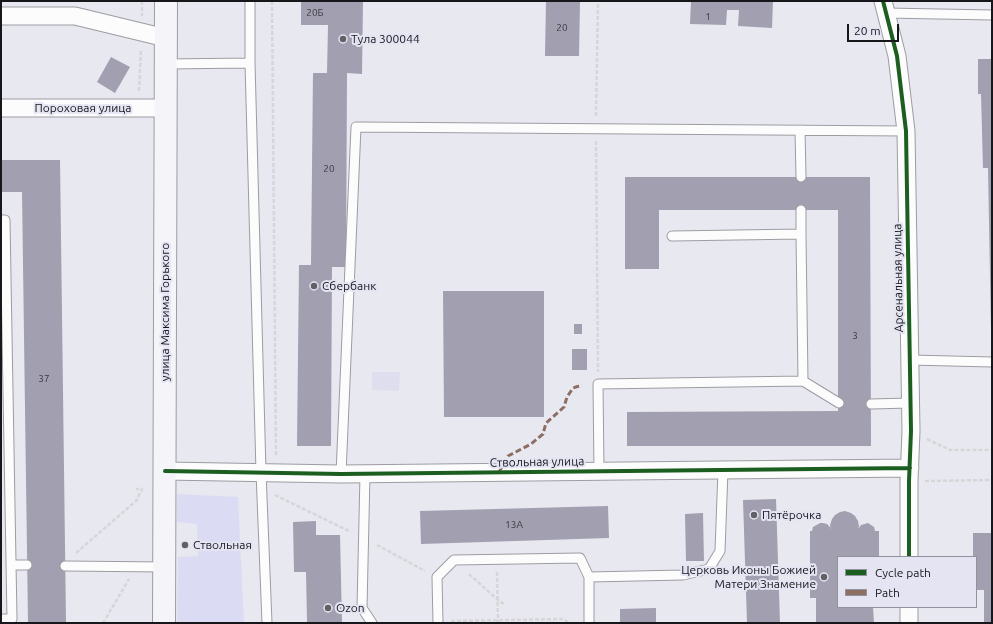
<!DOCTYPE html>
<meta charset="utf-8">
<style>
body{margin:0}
#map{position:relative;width:993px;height:624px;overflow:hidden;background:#e8e8f0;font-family:Ubuntu,sans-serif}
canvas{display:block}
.frame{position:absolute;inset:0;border:2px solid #16161b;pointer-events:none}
.legend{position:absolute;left:837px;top:556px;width:140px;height:52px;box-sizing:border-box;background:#e4e4f3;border:1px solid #92929d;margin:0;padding:5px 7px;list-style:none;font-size:12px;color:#16161b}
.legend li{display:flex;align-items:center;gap:8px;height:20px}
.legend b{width:20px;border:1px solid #92929d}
.scale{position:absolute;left:847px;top:24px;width:52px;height:18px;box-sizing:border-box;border:2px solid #16161b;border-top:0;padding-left:5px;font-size:12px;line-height:14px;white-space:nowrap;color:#16161b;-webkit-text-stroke:3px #e4e4f3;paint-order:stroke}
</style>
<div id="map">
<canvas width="993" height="624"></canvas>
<div class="frame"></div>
<ul class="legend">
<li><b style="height:5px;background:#1b5e20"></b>Cycle path</li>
<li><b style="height:5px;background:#8d6e63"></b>Path</li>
</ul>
<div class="scale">20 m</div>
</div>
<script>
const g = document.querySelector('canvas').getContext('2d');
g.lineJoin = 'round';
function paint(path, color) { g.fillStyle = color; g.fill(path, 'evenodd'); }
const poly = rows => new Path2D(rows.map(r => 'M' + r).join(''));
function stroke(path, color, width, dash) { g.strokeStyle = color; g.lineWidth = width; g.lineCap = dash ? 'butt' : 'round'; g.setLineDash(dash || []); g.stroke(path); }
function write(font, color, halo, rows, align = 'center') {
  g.font = font + ' Ubuntu,sans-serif'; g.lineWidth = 4; g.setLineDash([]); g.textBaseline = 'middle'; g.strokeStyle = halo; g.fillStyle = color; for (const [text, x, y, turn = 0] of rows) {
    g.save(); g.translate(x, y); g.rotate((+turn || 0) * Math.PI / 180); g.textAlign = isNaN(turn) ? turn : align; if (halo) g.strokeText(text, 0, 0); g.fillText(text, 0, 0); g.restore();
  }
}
paint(poly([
 [372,372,400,372,399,391,372,390]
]), '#dfdeee');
paint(poly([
 [177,494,238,497,244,623,177,623,178,557,198,556,197,524,177,522]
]), '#dcdbf4');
paint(poly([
 [301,1,363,1,362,74,347,73,346,267,332,267,331,446,297,446,299,265,311,265,313,73,327,73,328,25,301,25],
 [546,1,580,1,579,56,545,56],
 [691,1,773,1,772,28,738,26,739,10,727,10,726,25,690,24],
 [111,57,130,67,115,93,97,82],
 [978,59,992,59,992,329,991,329,988,168,983,168,981,94,978,94],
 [1,160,60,160,66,623,28,623,22,192,1,192],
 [625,177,870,177,871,446,627,446,627,412,838,411,838,210,659,210,659,269,625,269],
 [443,291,544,291,544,417,444,417],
 [574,324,582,324,582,334,574,334],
 [572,349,587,349,587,370,572,370],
 [776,499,780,623,747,623,743,500],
 [608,506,609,538,421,544,420,511],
 [845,511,851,513,855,516,858,521,859,526,858,529,861,525,868,523,874,527,875,531,879,531,879,557,838,557,838,607,873,607,874,623,816,623,816,598,810,598,810,531,812,531,813,527,820,523,823,523,827,524,830,527,831,530,830,525,832,519,835,515,840,512],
 [703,513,704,561,686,561,685,514],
 [316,521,316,535,340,535,342,623,307,623,306,572,294,572,293,522],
 [973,533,992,533,992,623,984,623,984,590,976,590,976,557,973,557],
 [656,608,656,623,620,623,620,609]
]), '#a19fb0');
const lane = poly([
 [250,1,250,63,261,472,267,623],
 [886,13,992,15],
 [165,64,250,63],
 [800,130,801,177],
 [801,210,801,234],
 [1,220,5,220,12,619,1,619],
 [910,360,992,362],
 [803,381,839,403],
 [871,404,910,403],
 [599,471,598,384,803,381,801,234,672,236],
 [341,474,356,127,906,131],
 [365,474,362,608,372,623],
 [11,565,27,565],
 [65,566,164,567],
 [438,623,437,577,454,560,580,558,589,577,683,575,709,569,720,551,723,470],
 [589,623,589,577]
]);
const street = poly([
 [883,1,897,56,906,131,911,431,909,481,909,557],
 [1,16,75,16,166,38],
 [1,108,165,108],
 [165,471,341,474,910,468],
 [909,607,909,623]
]);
const secondary = poly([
 [164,623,166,1]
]);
stroke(lane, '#9d9ca2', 11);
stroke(street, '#9d9ca2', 19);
stroke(secondary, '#9d9ca2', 24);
stroke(poly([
 [142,1,142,16],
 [272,1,276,457],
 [139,91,141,49],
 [596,116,598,1],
 [596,141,598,372],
 [927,439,950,450,992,450],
 [925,481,992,480],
 [275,495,351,532],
 [377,545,425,571],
 [76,553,136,501,142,489,136,489],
 [497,572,498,623],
 [469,574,498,600,505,605],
 [451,621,564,619,569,623],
 [103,623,129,579]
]), '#d6d6d8', 2.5, [4, 2]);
stroke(lane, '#fcfcfd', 9);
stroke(street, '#fcfcfd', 17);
stroke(secondary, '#f5f4f8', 22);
stroke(poly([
 [499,472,508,456,531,444,543,434,546,423,564,407,567,397,573,388,582,385]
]), '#8d6e63', 3, [6, 3]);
stroke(poly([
 [883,1,897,56,906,131,911,431,909,481,909,557],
 [165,471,341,474,910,468]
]), '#1b5e20', 4);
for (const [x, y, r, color] of [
 [343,39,4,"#606066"],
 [314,286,4,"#606066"],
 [754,515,4,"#606066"],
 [185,545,4,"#606066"],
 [824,577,4,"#606066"],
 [328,608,4,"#606066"]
]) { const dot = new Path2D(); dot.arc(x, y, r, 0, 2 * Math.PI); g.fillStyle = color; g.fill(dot); stroke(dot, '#e4e4f3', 1.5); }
write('10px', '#393840', null, [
 ["20Б",315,13],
 ["1",708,17],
 ["20",562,28],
 ["20",329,169],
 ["3",855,336],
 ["37",44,379],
 ["13А",514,525]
]);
write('12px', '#16161b', '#e4e4f3', [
 ["Тула 300044",351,39],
 ["Сбербанк",322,286],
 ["Пятёрочка",762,515],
 ["Ствольная",193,545],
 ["Церковь Иконы Божией",816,570,"right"],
 ["Матери Знамение",816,584,"right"],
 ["Ozon",336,608]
], 'left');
write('12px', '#16161b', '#e4e4f3', [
 ["Пороховая улица",83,108],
 ["Арсенальная улица",898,278,-91],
 ["улица Максима Горького",165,312,-90],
 ["Ствольная улица",537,462,-1]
]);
</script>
